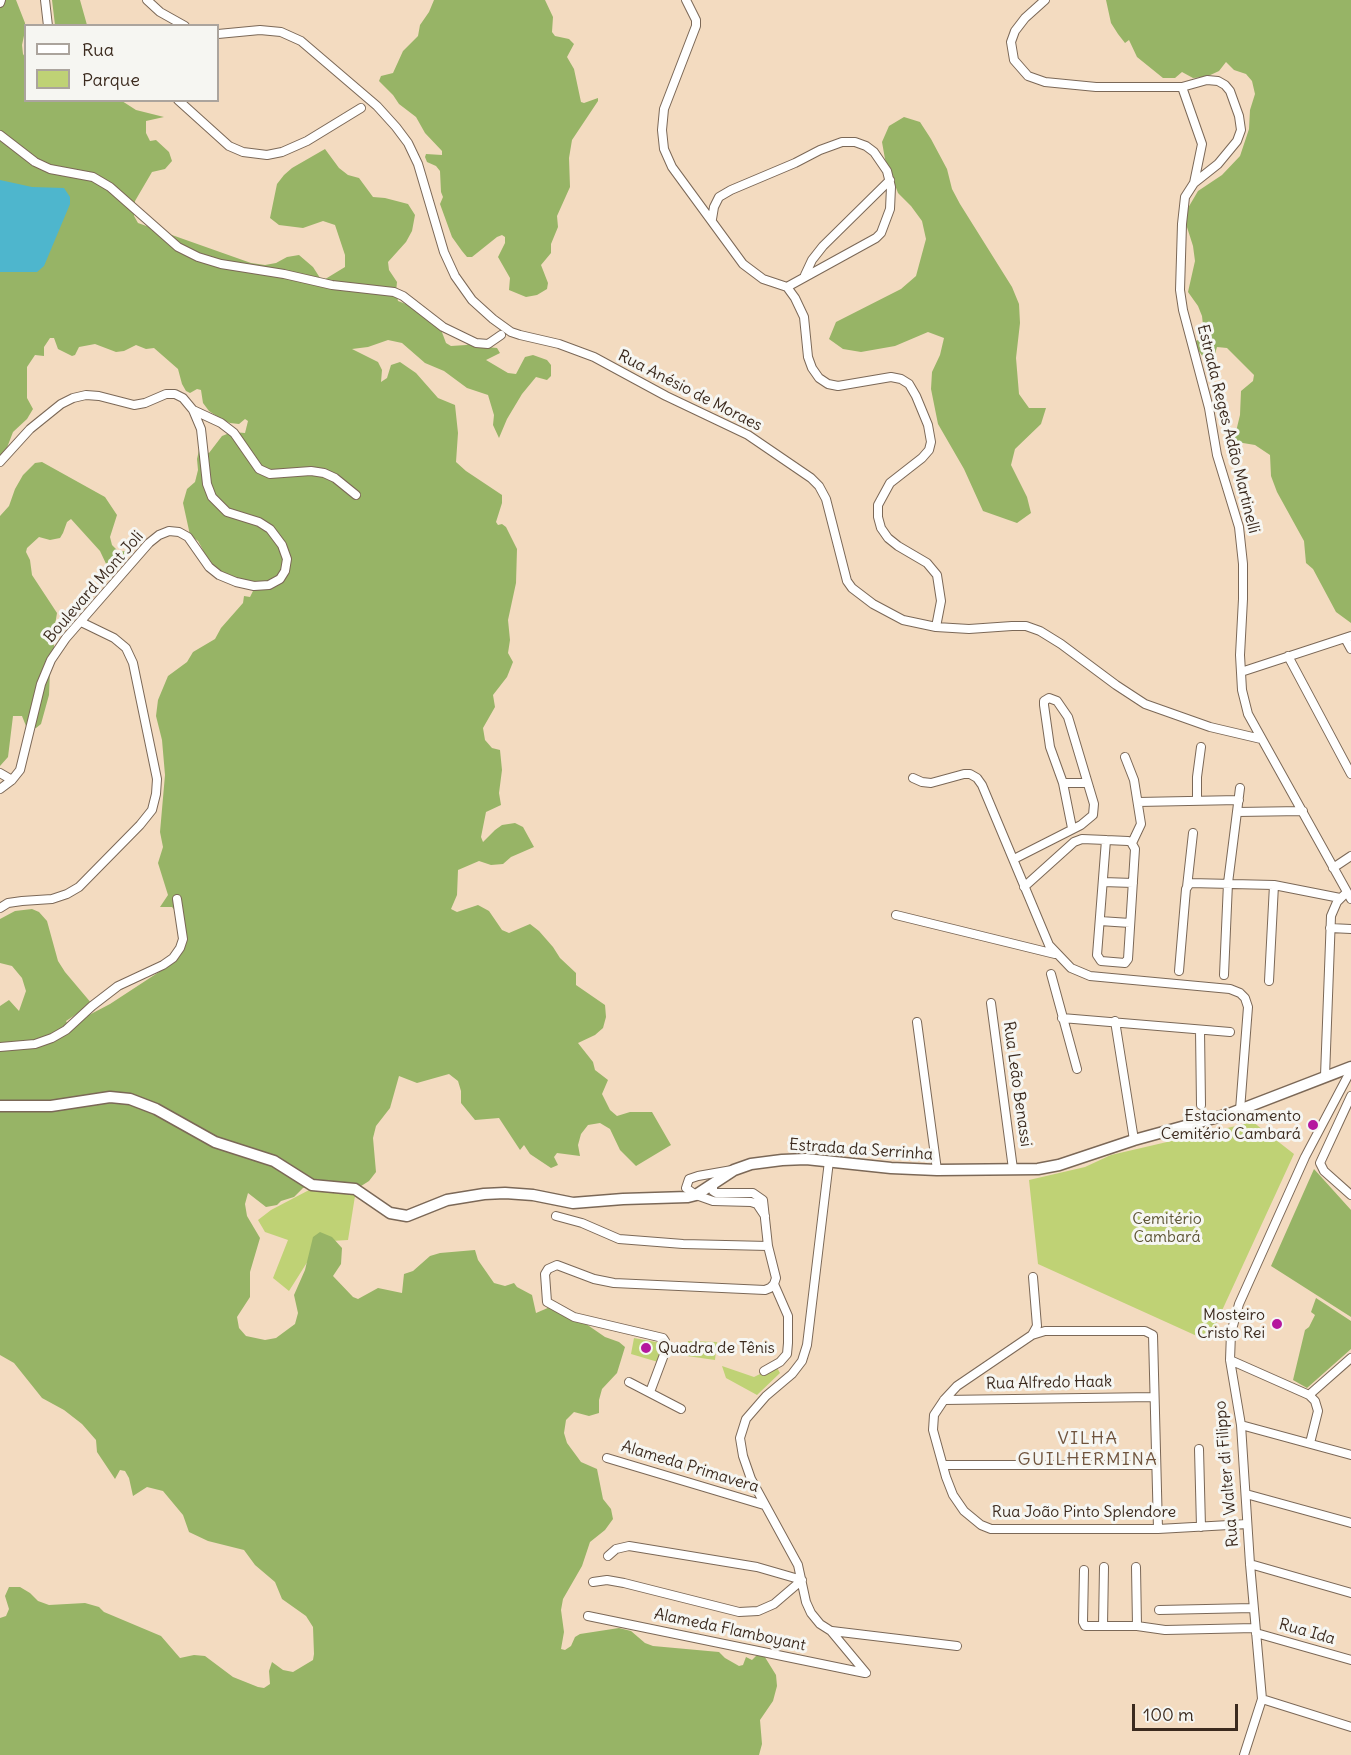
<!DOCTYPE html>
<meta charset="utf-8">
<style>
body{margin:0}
#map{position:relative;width:1351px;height:1755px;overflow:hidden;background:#f3dbc0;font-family:Delius,sans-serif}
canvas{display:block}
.legend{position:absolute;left:24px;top:24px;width:195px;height:78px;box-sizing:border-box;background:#f6f6f2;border:2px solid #aba49d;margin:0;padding:8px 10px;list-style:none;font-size:18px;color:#3b2a1e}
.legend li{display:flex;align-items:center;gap:12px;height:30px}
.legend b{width:30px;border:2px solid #aba49d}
.scale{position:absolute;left:1132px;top:1704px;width:106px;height:27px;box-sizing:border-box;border:3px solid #3b2a1e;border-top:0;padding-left:8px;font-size:18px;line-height:21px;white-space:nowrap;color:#3b2a1e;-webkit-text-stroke:4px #f6f6f2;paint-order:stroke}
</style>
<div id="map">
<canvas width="1351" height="1755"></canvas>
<ul class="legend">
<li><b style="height:8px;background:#fff"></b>Rua</li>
<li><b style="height:16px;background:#bfd275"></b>Parque</li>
</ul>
<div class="scale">100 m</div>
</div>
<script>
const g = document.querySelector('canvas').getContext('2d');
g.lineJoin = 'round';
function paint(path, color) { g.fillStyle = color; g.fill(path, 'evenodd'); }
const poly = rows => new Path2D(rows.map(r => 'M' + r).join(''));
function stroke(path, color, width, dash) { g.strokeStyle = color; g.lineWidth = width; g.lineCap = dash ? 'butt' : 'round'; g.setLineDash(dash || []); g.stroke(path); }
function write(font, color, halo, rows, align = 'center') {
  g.font = font + ' Delius,sans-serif'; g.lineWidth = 6; g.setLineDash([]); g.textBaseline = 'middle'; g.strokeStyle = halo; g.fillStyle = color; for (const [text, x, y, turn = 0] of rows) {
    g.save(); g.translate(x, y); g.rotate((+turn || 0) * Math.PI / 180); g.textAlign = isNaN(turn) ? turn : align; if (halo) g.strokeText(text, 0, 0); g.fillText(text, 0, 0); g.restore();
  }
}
paint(poly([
 [1253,1122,1294,1154,1208,1341,1038,1264,1029,1180,1085,1167,1111,1155],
 [311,1189,344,1191,355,1196,348,1240,331,1241,313,1253,289,1291,273,1278,288,1240,265,1232,258,1220,271,1210],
 [634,1338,661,1343,658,1362,631,1354],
 [688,1341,717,1342,715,1360,687,1356],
 [722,1366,754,1377,776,1366,780,1373,757,1395,726,1378]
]), '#bfd275');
paint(poly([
 [0,0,16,0,25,23,25,31,22,45,23,54,25,57,26,100,122,101,136,110,164,117,146,121,146,133,150,141,156,140,169,152,172,161,165,169,152,172,135,201,134,216,138,223,251,263,265,265,276,263,287,257,299,255,313,267,322,281,345,267,345,255,335,225,323,221,303,228,279,225,270,218,277,184,284,175,292,168,325,149,339,168,348,175,359,178,373,197,385,198,408,204,415,215,412,231,406,242,388,262,389,270,397,282,396,292,398,301,419,309,440,327,446,343,451,346,466,345,487,339,485,340,487,347,497,348,500,353,486,360,508,373,516,374,525,357,533,355,547,360,551,365,551,376,547,380,536,377,522,394,507,419,499,438,493,425,494,415,488,395,467,388,444,371,425,363,402,343,388,340,368,347,352,349,378,362,382,370,381,382,387,378,391,365,400,362,416,373,438,398,455,405,458,433,456,462,466,471,502,495,502,503,496,522,498,525,502,524,506,527,517,549,516,583,508,620,510,640,508,653,513,662,507,677,493,695,495,707,483,728,485,740,492,748,500,750,502,770,499,793,501,805,486,812,481,837,483,842,495,830,502,825,515,823,523,827,534,847,511,857,503,864,491,865,479,861,458,870,457,895,451,909,457,912,478,905,489,911,502,930,509,933,530,924,539,931,553,947,560,958,576,973,576,985,605,1005,606,1017,603,1028,595,1035,578,1043,593,1062,595,1070,608,1080,602,1094,610,1110,617,1116,630,1112,652,1112,671,1145,636,1166,620,1150,610,1129,600,1123,588,1125,581,1134,578,1145,580,1156,557,1153,554,1157,558,1165,551,1168,530,1154,524,1145,520,1150,499,1118,475,1120,461,1103,461,1091,458,1081,449,1074,417,1083,399,1076,390,1108,376,1126,373,1138,376,1172,369,1181,358,1188,309,1186,303,1188,294,1197,281,1201,277,1205,266,1207,248,1193,245,1204,247,1216,260,1238,250,1272,250,1297,237,1317,239,1328,246,1336,265,1340,276,1338,295,1324,298,1313,294,1295,305,1270,313,1237,320,1232,332,1237,342,1248,341,1264,333,1276,353,1297,358,1299,378,1288,402,1293,404,1274,413,1271,430,1256,440,1253,475,1250,478,1260,494,1283,505,1286,514,1283,517,1287,532,1295,536,1313,557,1304,605,1337,619,1342,625,1347,617,1373,602,1389,599,1400,599,1413,589,1416,574,1412,566,1420,564,1433,567,1443,581,1462,597,1469,603,1499,611,1509,613,1519,605,1530,590,1542,582,1566,563,1599,561,1610,564,1632,561,1649,565,1650,571,1646,575,1637,580,1634,619,1628,631,1631,645,1643,653,1646,719,1652,725,1658,739,1666,743,1665,746,1657,752,1660,756,1656,763,1654,776,1675,777,1686,773,1701,760,1720,762,1744,759,1755,0,1755,0,1618,6,1616,9,1609,5,1596,9,1587,20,1587,30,1593,38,1601,49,1605,85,1603,99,1607,104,1612,161,1636,180,1658,194,1655,205,1656,233,1677,258,1687,264,1688,270,1684,269,1671,272,1662,283,1670,293,1672,313,1660,314,1654,313,1627,306,1616,282,1599,275,1582,255,1565,244,1550,208,1541,189,1532,183,1515,163,1491,147,1487,133,1496,129,1478,125,1471,120,1470,115,1479,97,1452,96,1440,82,1424,64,1410,42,1398,14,1363,0,1355,0,1006,9,1000,19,1011,26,991,22,978,12,966,0,963,0,919,15,911,32,909,39,912,47,921,58,961,65,972,92,1004,66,1021,67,1023,75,1020,74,1028,89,1015,110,1004,162,970,172,961,181,937,178,914,172,907,160,907,168,895,158,863,163,847,160,832,165,775,162,740,156,716,158,700,168,676,187,662,193,652,215,639,221,628,243,603,244,596,250,597,253,591,247,585,219,573,207,571,203,550,198,541,190,535,183,503,187,489,195,482,198,470,197,459,199,450,209,453,222,436,232,432,245,433,248,421,245,419,239,424,230,423,221,419,209,411,203,403,201,390,197,389,190,393,186,391,182,384,178,369,154,348,146,349,136,345,124,351,116,352,95,344,79,347,75,355,72,356,58,349,54,338,50,338,44,347,44,356,35,355,27,367,27,398,33,409,27,419,13,432,0,466],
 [52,0,80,0,87,25,55,25],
 [434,0,545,0,553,17,552,32,555,36,569,39,574,44,567,57,574,69,581,102,584,103,598,98,598,101,572,140,569,158,570,187,557,216,558,227,551,244,551,253,541,265,548,283,547,289,537,295,526,297,509,290,510,278,498,257,505,243,505,237,502,235,497,237,472,257,467,257,462,251,452,237,440,204,443,197,441,192,440,171,436,166,427,162,425,157,426,154,442,155,442,151,425,133,416,117,399,104,393,95,379,81,381,76,393,73,403,51,418,36,420,25,429,12],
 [1106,0,1351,0,1351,623,1336,612,1313,569,1306,563,1304,541,1277,492,1271,476,1270,455,1255,445,1237,442,1234,440,1240,415,1241,391,1253,381,1254,375,1227,348,1217,347,1214,357,1209,360,1203,357,1196,347,1196,341,1202,338,1204,334,1202,316,1198,306,1188,292,1195,261,1193,246,1186,224,1188,208,1198,191,1222,175,1240,156,1249,129,1250,110,1255,94,1252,81,1246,74,1234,70,1226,62,1219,71,1206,77,1193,78,1182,72,1175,78,1163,78,1137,57,1129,40,1125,43,1118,34,1111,23],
 [904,117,920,122,931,139,947,169,952,189,960,204,1012,287,1019,304,1020,323,1016,358,1019,394,1029,408,1046,408,1041,424,1015,449,1011,465,1027,497,1031,513,1017,523,983,511,964,469,938,424,931,389,932,372,940,355,944,338,928,332,895,346,861,352,843,349,829,339,836,322,901,289,916,276,926,239,922,221,911,206,898,193,885,159,882,142,889,126],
 [42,462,105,497,117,515,110,537,112,545,119,552,130,550,119,567,113,570,109,570,100,551,71,519,67,522,63,533,60,538,50,540,39,537,27,548,26,552,30,560,32,575,57,613,54,631,54,661,50,670,49,695,41,724,36,728,31,728,26,726,22,716,13,716,8,757,0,766,0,516,9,506,15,489,23,475,35,463],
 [1314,1169,1351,1210,1351,1317,1271,1266],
 [1316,1298,1351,1321,1351,1349,1307,1388,1293,1380,1305,1330,1309,1327,1315,1315,1311,1312]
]), '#97b466');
paint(poly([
 [0,180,32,187,64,188,70,197,70,204,44,266,37,272,0,272]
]), '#4eb6cd');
const minor = poly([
 [45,0,48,26],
 [147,0,160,12,185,26],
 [686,0,696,20,696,26,664,109,662,130,664,149,672,167,743,264,763,279,787,287,795,298,804,317,808,357,812,368,819,378,828,384,838,386,891,377,901,379,909,384,916,396,928,425,931,442,929,450,922,458,890,483,878,505,878,517,881,528,888,538,898,546,927,563,937,575,941,601,936,627],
 [1045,0,1025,18,1015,31,1011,42,1014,60,1028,76,1045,82,1096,87,1182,87,1207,80,1218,81,1225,85,1230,91,1239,116,1241,130,1237,141,1218,164,1194,183,1185,197,1182,224,1180,290,1183,310,1209,408,1217,455,1239,527,1243,564,1243,599,1240,655,1242,690,1248,714,1351,899],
 [0,3,1,0],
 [218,34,260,30,281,32,301,41,377,106,396,127,408,143,418,164,444,252,455,276,472,300,493,319,511,332,520,335,559,344,594,357,666,396,748,435,811,478,819,486,826,499,847,581,852,588,873,604,903,620,936,627,969,629,1012,626,1026,626,1040,631,1061,644,1116,685,1145,704,1210,727,1261,739],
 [1182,87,1202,144,1194,183],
 [178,100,229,146,243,152,267,155,282,152,307,141,361,108],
 [0,135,35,162,50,169,93,177,110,187,178,247,198,257,221,264,284,274,332,285,394,292,403,296,443,327,476,343,488,344,501,335],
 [712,219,714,207,719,197,731,190,795,163,820,150,842,142,855,142,866,146,874,152,887,171,891,187,890,209,881,233,876,238,787,287],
 [805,275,812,260,823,246,890,180],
 [193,410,221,423,234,433,259,469,270,474,311,471,324,473,335,478,356,495],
 [0,462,30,429,61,404,73,398,86,395,99,396,134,405,145,403,166,394,175,394,183,398,193,410,201,429,207,484,212,497,227,512,259,522,270,529,282,545,287,559,285,571,280,579,269,585,254,586,236,582,219,575,209,567,188,537,179,532,169,531,159,535,149,543,66,638,51,660,41,684,20,770,12,780,0,789],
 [1345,638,1351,649],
 [1288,656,1351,774],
 [1241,672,1351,636],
 [1125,757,1134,780,1141,824,1132,843],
 [0,773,12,780],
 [913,778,922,782,931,783,964,774,970,774,977,778,982,785,1049,945,1071,968,1090,976,1230,989,1240,993,1245,998,1248,1007,1240,1110],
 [1063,783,1087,783],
 [1197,801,1197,777,1201,747],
 [1138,802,1239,800],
 [1237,812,1303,811],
 [1014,859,1081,825,1093,815,1094,804,1068,717,1057,701,1049,698,1044,701,1044,705,1050,747,1063,783,1072,828],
 [1333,868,1351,856],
 [1103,882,1133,883],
 [1024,887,1074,842,1082,839,1106,840,1128,841,1131,842,1135,849,1128,959,1125,963,1101,961,1097,955,1106,840],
 [1187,887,1193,833],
 [0,908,8,903,22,901,52,899,67,894,79,887,140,825,152,810,156,794,157,779,133,663,126,648,114,638,81,622],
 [896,915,1055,954],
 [1100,921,1130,923],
 [1330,928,1351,929],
 [1179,971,1186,889,1190,883,1274,885,1340,898],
 [1051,974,1077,1069],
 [1224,975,1228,883,1240,788],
 [1269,981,1274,885],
 [991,1003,1013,1169],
 [1062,1018,1230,1032],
 [1115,1021,1134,1140],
 [917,1022,937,1170],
 [1200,1030,1201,1105],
 [0,1047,35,1044,52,1038,66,1030,92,1006,118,986,163,965,173,958,180,948,183,939,177,899],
 [1325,1076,1331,916,1337,902,1344,895],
 [1351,1096,1320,1163,1324,1171,1351,1195],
 [829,1161,807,1345,802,1361,792,1374,766,1396,746,1419,740,1438,743,1456,751,1479,798,1565,806,1602,811,1613,820,1624,831,1631,866,1673],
 [732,1170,698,1176,689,1179,686,1188,696,1195,713,1201,751,1202,757,1204,765,1216],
 [556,1216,582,1223,619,1239,683,1244,768,1246],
 [1033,1277,1037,1326,1032,1335,957,1386,944,1400,934,1415,933,1430,946,1477,953,1495,964,1511,981,1525,991,1529,1158,1529,1247,1524],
 [1032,1335,1045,1331,1145,1331,1153,1335,1158,1529],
 [1230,1360,1309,1395,1315,1401,1318,1411,1310,1443],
 [764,1371,780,1362,787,1354,788,1343,788,1316,774,1284],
 [629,1382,681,1409],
 [650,1392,665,1352,665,1341,663,1338,574,1317,547,1302,545,1274,548,1269,557,1265,594,1279,614,1283,765,1290,770,1288,774,1284,776,1278,768,1246,763,1200,753,1193,716,1193,713,1191,713,1185],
 [1309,1395,1351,1358],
 [944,1400,1154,1397],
 [1241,1425,1351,1455],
 [1199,1449,1201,1527],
 [607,1458,764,1505],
 [943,1465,1156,1465],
 [1246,1494,1351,1523],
 [1250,1564,1351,1593],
 [1136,1567,1137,1626],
 [1084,1570,1083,1622,1085,1626,1137,1626,1165,1630,1255,1628],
 [593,1582,607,1580,624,1583,739,1612,758,1611,774,1604,802,1580,757,1567,629,1546,616,1549,608,1556],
 [1159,1610,1253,1608],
 [588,1616,865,1673],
 [1103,1626,1104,1567],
 [832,1631,957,1646],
 [1256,1633,1351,1660],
 [1262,1699,1351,1727],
 [1244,1755,1262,1699,1250,1564,1241,1425,1230,1360,1231,1333,1239,1304,1305,1157,1351,1070]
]);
const tertiary = poly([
 [0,1106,51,1106,110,1097,130,1099,156,1109,215,1142,274,1161,312,1185,355,1189,390,1213,407,1216,447,1200,484,1194,505,1193,533,1195,573,1203,623,1199,688,1197,696,1195,734,1170,751,1164,782,1160,806,1159,891,1168,937,1170,1038,1169,1059,1165,1134,1140,1229,1114,1351,1067]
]);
stroke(minor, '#7b6857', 10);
stroke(tertiary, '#7b6857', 13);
stroke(minor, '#fff', 8);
stroke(tertiary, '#fff', 10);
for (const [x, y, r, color] of [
 [1313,1125,6,"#b5179e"],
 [1277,1324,6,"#b5179e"],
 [646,1348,6,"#b5179e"]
]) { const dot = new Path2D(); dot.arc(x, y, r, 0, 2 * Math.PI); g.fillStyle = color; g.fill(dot); stroke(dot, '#f6f6f2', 2); }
write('16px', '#3b2a1e', '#f6f6f2', [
 ["Rua Anésio de Moraes",690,391,27],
 ["Estrada Reges Adão Martinelli",1228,429,76],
 ["Boulevard Mont Joli",94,587,-49],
 ["Rua Leão Benassi",1017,1084,82],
 ["Estrada da Serrinha",861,1150,4],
 ["Rua Alfredo Haak",1049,1383,-1],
 ["Alameda Primavera",690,1467,17],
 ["Rua Walter di Filippo",1227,1474,-95],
 ["Rua João Pinto Splendore",1084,1512],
 ["Alameda Flamboyant",730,1630,12],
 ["Rua Ida",1307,1632,16]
]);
write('16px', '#3b2a1e', '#f6f6f2', [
 ["Estacionamento",1301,1116],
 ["Cemitério Cambará",1301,1134],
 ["Mosteiro",1265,1315],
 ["Cristo Rei",1265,1333],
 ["Quadra de Tênis",658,1348,"left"]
], 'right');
write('16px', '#5c5434', '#f6f6f2', [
 ["Cemitério",1167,1219],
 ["Cambará",1167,1237]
]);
g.letterSpacing = '1.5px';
write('18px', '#70543d', '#f6f6f2', [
 ["VILHA",1088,1439],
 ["GUILHERMINA",1088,1460]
]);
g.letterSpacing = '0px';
</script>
